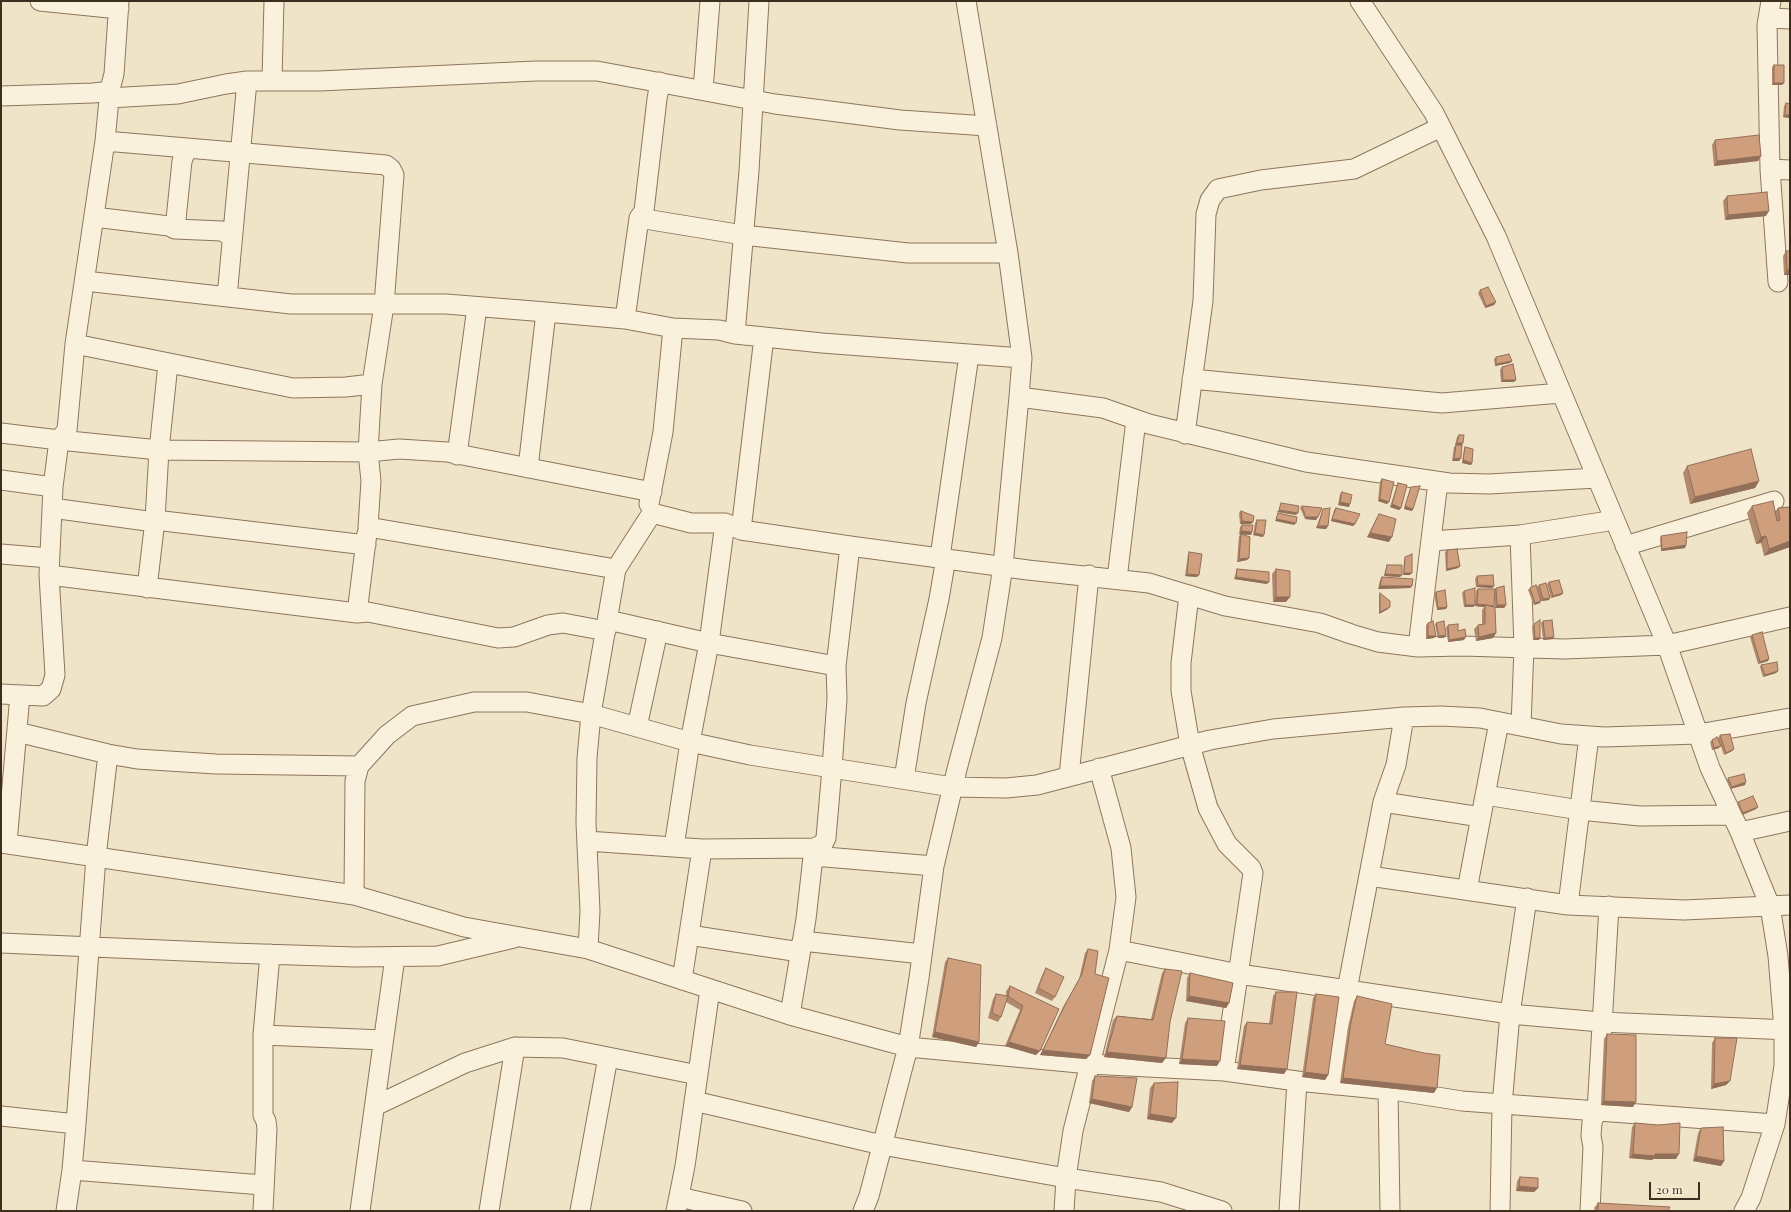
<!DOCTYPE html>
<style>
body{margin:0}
#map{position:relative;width:1791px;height:1212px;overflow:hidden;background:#f0e4c8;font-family:"Playfair Display",serif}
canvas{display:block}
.frame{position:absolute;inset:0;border:2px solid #3d2e20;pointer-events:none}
.scale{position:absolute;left:1649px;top:1182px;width:51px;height:18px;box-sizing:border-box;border:2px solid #3d2e20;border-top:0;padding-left:5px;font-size:12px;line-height:14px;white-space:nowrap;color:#3d2e20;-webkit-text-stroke:3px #f7eed8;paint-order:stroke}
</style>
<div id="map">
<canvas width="1791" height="1212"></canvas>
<div class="frame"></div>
<div class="scale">20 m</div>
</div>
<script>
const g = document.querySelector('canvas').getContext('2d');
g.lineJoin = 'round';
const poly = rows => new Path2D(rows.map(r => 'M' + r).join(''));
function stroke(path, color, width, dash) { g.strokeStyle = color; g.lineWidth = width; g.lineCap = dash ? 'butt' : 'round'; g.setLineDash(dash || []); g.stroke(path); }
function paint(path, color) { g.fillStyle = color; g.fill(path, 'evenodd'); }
const minor = poly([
 [40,1,119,9],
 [1360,1,1434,113,1496,236,1667,645,1710,768,1740,832,1770,906,1778,956,1784,1030,1784,1066,1775,1124,1751,1198,1744,1211],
 [1771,1,1767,25,1770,169,1778,282],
 [1769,20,1772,18,1790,19],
 [272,80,274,1],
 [703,90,710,1],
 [1,96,93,93,103,92,110,89],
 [109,98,178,94,226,84,247,81,319,81,536,71,597,71,775,104,900,120,987,126],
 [105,141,386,165,391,169,394,175,384,305,372,384,368,452,371,481,368,527,616,569],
 [1770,169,1790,170],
 [94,217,169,226,175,229,222,231,232,237],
 [639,218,743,235,908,253,1008,253],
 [175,229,182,161,187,148],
 [85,281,291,304,446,304,546,312,625,319,673,328,719,330,735,334,822,343,1022,358],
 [227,297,247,81],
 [625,319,639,218,644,211,657,99,660,82],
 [735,334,749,171,759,1],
 [75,344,293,388,346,387,372,384],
 [1192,379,1442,403,1561,393],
 [1019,397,1103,408,1149,424,1306,462,1449,483,1489,484,1597,478],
 [1,433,59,440,159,450,368,452,399,449,447,452,652,492],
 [1185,434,1203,301,1206,214,1210,200,1218,189,1261,180,1354,169,1441,127],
 [457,455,477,307],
 [528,468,546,312],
 [1,480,53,487],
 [649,504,663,432,673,328],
 [52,508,147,521,155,520,366,545],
 [652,513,691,523,725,523,741,530,850,546,1028,570,1149,583,1225,606,1320,623,1351,634,1378,642,1418,647,1462,646,1564,649,1667,645,1790,617],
 [741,530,764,337],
 [1520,535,1524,647,1521,726],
 [1431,541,1520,535,1615,520],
 [1625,546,1774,501],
 [1,554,49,558],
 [940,557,969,355],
 [49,575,357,613,368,612,498,638,514,637,548,625,563,623,606,631],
 [1117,579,1136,420],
 [147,588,155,520,159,450,168,364],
 [1189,595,1181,663,1181,691,1190,745,1208,808,1227,844,1251,868,1253,873,1224,1071],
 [357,613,367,533],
 [608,620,709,643,836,666],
 [1418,647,1438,482],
 [1,694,43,696,51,689,55,675,49,575,53,487,59,440,67,430,75,344,105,141,110,89,114,74,119,1],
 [637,727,658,631],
 [17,732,108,754,137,759,216,764,359,766],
 [1069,776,1089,575],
 [904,779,916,703,939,599,946,558],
 [1485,795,1580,810,1640,816,1732,815],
 [1383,802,1481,817],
 [1740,832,1790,821],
 [587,841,702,849,814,848,823,844,826,838,832,768,837,699,836,666,850,546],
 [1,843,354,895,464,927,588,949,790,1015,908,1047,1090,1064,1224,1071,1297,1081,1399,1091,1462,1101,1775,1124],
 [7,843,20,695],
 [674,847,690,742,709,643,725,523],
 [813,856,934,866],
 [1369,876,1568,905,1684,910,1790,905],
 [1467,890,1499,722],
 [354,895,355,781,359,766,387,735,412,716,474,702,527,702,591,714,690,742,750,755,952,787,1006,788,1037,785,1210,740,1273,729,1404,717,1441,716,1480,718,1561,734,1604,737,1698,734,1790,718],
 [1568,905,1589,736],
 [689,935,800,952],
 [802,941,922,954],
 [1,943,231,953,355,957,438,956,514,938],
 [588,949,590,911,586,823,587,758,591,714,616,569,652,513],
 [1119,950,1239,974,1510,1014,1601,1022,1790,1030],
 [682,980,702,849],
 [790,1015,806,919,814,848],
 [263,1035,383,1040],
 [1335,1085,1347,990,1383,802,1396,765,1404,717],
 [1388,1090,1390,1211],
 [694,1101,882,1145,1066,1178,1161,1192,1222,1211],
 [375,1106,465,1063,515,1047,563,1048,698,1075],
 [1,1116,76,1124],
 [72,1170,263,1185],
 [679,1197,742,1211],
 [66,1211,72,1170,76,1124,96,857,108,754],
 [263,1211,267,1129,266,1121,263,1115,263,1035,270,954],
 [360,1211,395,957],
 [489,1211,515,1047],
 [580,1211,608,1057],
 [676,1211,685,1166,710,989],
 [863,1211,869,1196,908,1047,919,978,934,866,957,769,992,638,1003,566,1019,397,1022,358,1008,253,966,1],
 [1064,1211,1066,1178,1073,1131,1119,950,1126,897,1121,848,1099,768],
 [1289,1211,1297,1081],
 [1500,1211,1502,1105,1510,1014,1527,898],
 [1590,1211,1593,1147,1591,1136,1592,1122,1597,1111,1609,906]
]);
stroke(minor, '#8d765c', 21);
stroke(minor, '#faf1dc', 19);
paint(poly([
 [1774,65,1782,85,1772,85,1772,67],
 [1786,103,1790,104,1790,118,1783,117,1784,106],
 [1715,140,1761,156,1758,161,1714,166,1712,145],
 [1727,196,1766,216,1725,220,1723,201],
 [1786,251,1790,251,1790,275,1784,275,1783,256],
 [1480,290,1496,302,1494,305,1485,308,1478,293],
 [1496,357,1512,361,1510,363,1495,366,1494,359],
 [1502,367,1514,382,1501,382,1500,370],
 [1459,435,1463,443,1462,445,1461,458,1459,461,1452,461,1454,447,1456,445,1455,445,1457,437],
 [1465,447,1472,463,1471,465,1462,463,1464,449],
 [1687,466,1759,481,1755,488,1690,504,1683,473],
 [1382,479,1387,504,1378,501,1380,481],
 [1398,483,1401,508,1399,510,1390,507,1397,485],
 [1411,487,1413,509,1412,511,1404,509,1410,489],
 [1342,492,1349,507,1338,505,1340,494],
 [1302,506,1318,517,1316,520,1305,519,1300,508],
 [1752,506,1775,512,1778,508,1790,507,1790,547,1764,556,1761,543,1756,544,1747,513],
 [1336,508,1355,524,1353,526,1331,521,1334,510],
 [1323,509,1328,526,1326,529,1316,528,1322,512],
 [1241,511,1251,524,1240,524,1239,513],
 [1379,514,1389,542,1367,537,1376,519],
 [1257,520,1263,537,1253,535,1255,523],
 [1242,525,1252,532,1251,535,1239,534,1240,527],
 [1241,534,1249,558,1247,560,1237,562,1239,536],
 [1661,536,1686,545,1685,548,1661,551,1660,539],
 [1447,550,1460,566,1458,568,1446,571,1445,552],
 [1189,552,1197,577,1185,576,1188,554],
 [1405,557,1410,575,1403,575,1404,560],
 [1387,565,1400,577,1384,576,1386,568],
 [1237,569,1267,584,1234,579,1236,572],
 [1276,569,1286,602,1273,602,1272,574],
 [1477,576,1494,586,1492,588,1476,587,1475,579],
 [1382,577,1412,586,1410,588,1378,589,1380,580],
 [1549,582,1563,593,1561,595,1551,598,1547,584],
 [1539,585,1549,600,1541,601,1537,587],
 [1496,588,1506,605,1504,608,1495,608,1495,596,1494,606,1493,607,1496,633,1493,638,1476,641,1474,629,1478,625,1482,624,1482,610,1484,607,1475,606,1476,591,1478,589,1495,590],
 [1530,588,1540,603,1534,605,1528,590],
 [1464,591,1475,605,1473,607,1464,607,1462,593],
 [1436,592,1447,607,1446,609,1437,610,1434,594],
 [1380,593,1388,609,1379,614,1379,596],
 [1543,621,1553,639,1543,640,1541,623],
 [1428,623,1436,636,1434,638,1426,639,1426,625],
 [1436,623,1444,638,1438,638,1435,625],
 [1534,624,1539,640,1533,640,1532,626],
 [1448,625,1458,631,1464,640,1448,642,1446,628],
 [1752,635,1768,661,1758,664,1750,637],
 [1761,665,1778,671,1776,673,1763,677,1760,667],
 [1720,735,1734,749,1732,751,1724,755,1718,738],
 [1712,740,1719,748,1712,750,1710,742],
 [1728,778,1745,785,1730,789,1727,780],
 [1738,802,1758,807,1756,809,1742,815,1737,804],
 [1088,949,1095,974,1090,1055,1086,1059,1040,1055,1063,1007,1079,979,1085,953],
 [948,958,979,1042,976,1047,932,1037,945,962],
 [1046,968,1055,997,1052,1001,1035,993,1043,973],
 [1165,969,1170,1022,1162,1063,1104,1057,1113,1020,1117,1016,1151,1019,1162,973],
 [1190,973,1229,1003,1226,1008,1186,1001,1187,978],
 [1010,986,1059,1009,1036,1055,1005,1046,1020,1010,1006,1002,1001,1017,998,1022,988,1018,993,999,996,994,1006,996,1006,991],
 [1276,992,1287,1069,1284,1074,1237,1069,1244,1026,1247,1022,1269,1024,1273,996],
 [1316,994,1328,1075,1325,1080,1302,1077,1313,998],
 [1357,996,1385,1044,1434,1093,1340,1083,1348,1027,1354,1001],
 [1188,1018,1217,1066,1179,1064,1185,1023],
 [1607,1034,1633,1107,1601,1105,1604,1039],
 [1715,1038,1730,1081,1726,1085,1711,1089,1712,1043],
 [1095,1076,1132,1107,1129,1112,1089,1103,1092,1081],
 [1154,1083,1172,1123,1147,1119,1150,1088],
 [1635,1123,1676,1159,1653,1159,1652,1160,1629,1158,1632,1127],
 [1701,1128,1724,1161,1721,1166,1693,1161,1698,1133],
 [1520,1177,1538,1188,1534,1192,1516,1191,1517,1181],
 [1598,1203,1668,1211,1595,1211,1594,1208]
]), '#b2896c');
paint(poly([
 [1774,83,1784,83,1782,85,1772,85],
 [1785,115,1790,115,1790,118,1783,117],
 [1761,156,1758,161,1714,166,1717,161],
 [1769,211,1766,216,1725,220,1728,215],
 [1787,270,1790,270,1790,275,1784,275],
 [1496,302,1494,305,1485,308,1486,306],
 [1512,361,1510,363,1495,366,1496,364],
 [1503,380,1516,380,1514,382,1501,382],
 [1457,443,1463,443,1462,445,1455,445],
 [1461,458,1459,461,1452,461,1454,459],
 [1463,460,1472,463,1471,465,1462,463],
 [1759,481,1755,488,1690,504,1695,497],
 [1380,499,1389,502,1387,504,1378,501],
 [1340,502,1350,504,1349,507,1338,505],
 [1392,504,1401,508,1399,510,1390,507],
 [1405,506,1413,509,1412,511,1404,509],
 [1279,510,1298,513,1296,515,1277,512],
 [1306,517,1318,517,1316,520,1305,519],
 [1276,519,1296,523,1294,525,1275,521],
 [1332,519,1355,524,1353,526,1331,521],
 [1242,521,1253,522,1251,524,1240,524],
 [1318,526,1328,526,1326,529,1316,528],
 [1241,531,1252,532,1251,535,1239,534],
 [1255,533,1264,535,1263,537,1253,535],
 [1370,533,1392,537,1389,542,1367,537],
 [1766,536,1761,543,1756,544,1761,537],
 [1790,541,1790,547,1764,556,1769,549],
 [1686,545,1685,548,1661,551,1662,549],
 [1249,558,1247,560,1237,562,1239,559],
 [1460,566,1458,568,1446,571,1447,569],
 [1404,573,1412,573,1410,575,1403,575],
 [1187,574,1199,575,1197,577,1185,576],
 [1385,574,1402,575,1400,577,1384,576],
 [1236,577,1269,582,1267,584,1234,579],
 [1478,585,1494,586,1492,588,1476,587],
 [1380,586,1412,586,1410,588,1378,589],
 [1563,593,1561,595,1551,598,1553,596],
 [1276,597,1290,597,1286,602,1273,602],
 [1550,598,1549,600,1541,601,1543,599],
 [1541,601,1540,603,1534,605,1535,603],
 [1477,604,1494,606,1492,608,1485,605,1484,607,1475,606],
 [1466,605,1475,605,1473,607,1464,607],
 [1497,605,1506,605,1504,608,1495,608],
 [1390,607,1388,609,1379,614,1380,612],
 [1447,607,1446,609,1437,610,1438,608],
 [1496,633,1493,638,1476,641,1479,637],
 [1446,635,1444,638,1438,638,1439,636],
 [1428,636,1436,636,1434,638,1426,639],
 [1466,637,1464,640,1448,642,1449,640],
 [1554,637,1553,639,1543,640,1545,638],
 [1535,638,1540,638,1539,640,1533,640],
 [1769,659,1768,661,1758,664,1760,662],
 [1778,671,1776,673,1763,677,1765,675],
 [1721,746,1719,748,1712,750,1714,748],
 [1734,749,1732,751,1724,755,1726,753],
 [1746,782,1745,785,1730,789,1732,787],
 [1758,807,1756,809,1742,815,1743,813],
 [1189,996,1229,1003,1226,1008,1186,1001],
 [935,1032,979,1042,976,1047,932,1037],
 [1009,1042,1040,1051,1036,1055,1005,1046],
 [1043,1050,1090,1055,1086,1059,1040,1055],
 [1107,1052,1166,1058,1162,1063,1104,1057],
 [1182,1059,1220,1061,1217,1066,1179,1064],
 [1240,1065,1287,1069,1284,1074,1237,1069],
 [1305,1072,1328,1075,1325,1080,1302,1077],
 [1343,1078,1437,1088,1434,1093,1340,1083],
 [1730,1081,1726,1085,1711,1089,1714,1084],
 [1092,1099,1132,1107,1129,1112,1089,1103],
 [1604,1101,1636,1102,1633,1107,1601,1105],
 [1150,1114,1176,1118,1172,1123,1147,1119],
 [1633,1154,1679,1154,1676,1159,1653,1159,1652,1160,1629,1158],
 [1696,1156,1724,1161,1721,1166,1693,1161],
 [1519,1186,1538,1188,1534,1192,1516,1191]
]), '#916f58');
const building = poly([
 [1774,65,1784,65,1784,83,1774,83,1774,65],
 [1786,103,1790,104,1790,115,1785,115,1786,103],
 [1759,135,1761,156,1717,161,1715,140,1759,135],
 [1767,192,1769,211,1728,215,1727,196,1767,192],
 [1786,251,1790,251,1790,270,1787,270,1786,251],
 [1488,287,1496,302,1486,306,1480,290,1488,287],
 [1509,354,1512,361,1496,364,1496,357,1509,354],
 [1513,364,1516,380,1503,380,1502,367,1513,364],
 [1459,435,1464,435,1463,443,1457,443,1459,435],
 [1456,445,1462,445,1461,458,1454,459,1456,445],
 [1465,447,1473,449,1472,463,1463,460,1465,447],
 [1751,449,1759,481,1695,497,1687,466,1751,449],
 [1382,479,1394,482,1389,502,1380,499,1382,479],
 [1398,483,1407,485,1401,508,1392,504,1398,483],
 [1420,486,1413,509,1405,506,1411,487,1420,486],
 [1342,492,1352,495,1350,504,1340,502,1342,492],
 [1773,501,1777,521,1780,520,1778,508,1790,507,1790,541,1769,549,1766,536,1761,537,1752,506,1773,501],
 [1281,503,1299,506,1298,513,1279,510,1281,503],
 [1302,506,1322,508,1318,517,1306,517,1302,506],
 [1330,508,1328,526,1318,526,1323,509,1330,508],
 [1336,508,1360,514,1355,524,1332,519,1336,508],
 [1241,511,1254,516,1253,522,1242,521,1241,511],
 [1278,513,1297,517,1296,523,1276,519,1278,513],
 [1379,514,1396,519,1392,537,1370,533,1379,514],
 [1257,520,1266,520,1264,535,1255,533,1257,520],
 [1242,525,1253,525,1252,532,1241,531,1242,525],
 [1687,532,1686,545,1662,549,1661,536,1687,532],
 [1241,534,1250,537,1249,558,1239,559,1241,534],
 [1457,549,1460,566,1447,569,1447,550,1457,549],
 [1189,552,1202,554,1199,575,1187,574,1189,552],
 [1412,554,1412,573,1404,573,1405,557,1412,554],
 [1387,565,1402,565,1402,575,1385,574,1387,565],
 [1237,569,1269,572,1269,582,1236,577,1237,569],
 [1276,569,1290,571,1290,597,1276,597,1276,569],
 [1493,575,1494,586,1478,585,1477,576,1493,575],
 [1382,577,1413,579,1412,586,1380,586,1382,577],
 [1559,580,1563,593,1553,596,1549,582,1559,580],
 [1546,583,1550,598,1543,599,1539,585,1546,583],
 [1536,585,1541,601,1535,603,1530,588,1536,585],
 [1504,586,1506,605,1497,605,1496,588,1504,586],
 [1475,588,1475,605,1466,605,1464,591,1475,588],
 [1478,589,1495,589,1494,606,1477,604,1478,589],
 [1445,590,1447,607,1438,608,1436,592,1445,590],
 [1380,593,1390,601,1390,607,1380,612,1380,593],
 [1485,605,1495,607,1496,633,1479,637,1478,625,1485,624,1485,605],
 [1540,620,1540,638,1535,638,1534,624,1540,620],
 [1552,620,1554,637,1545,638,1543,621,1552,620],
 [1433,621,1436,636,1428,636,1428,623,1433,621],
 [1444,621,1446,635,1439,636,1436,623,1444,621],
 [1458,624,1458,631,1465,629,1466,637,1449,640,1448,625,1458,624],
 [1762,632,1769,659,1760,662,1752,635,1762,632],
 [1777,662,1778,671,1765,675,1761,665,1777,662],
 [1730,734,1734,749,1726,753,1720,735,1730,734],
 [1717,737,1721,746,1714,748,1712,740,1717,737],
 [1744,774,1746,782,1732,787,1728,778,1744,774],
 [1753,796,1758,807,1743,813,1738,802,1753,796],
 [1088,949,1098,951,1095,974,1109,978,1090,1055,1043,1050,1066,1003,1082,974,1088,949],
 [948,958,981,965,979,1042,935,1032,948,958],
 [1046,968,1064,977,1055,997,1038,988,1046,968],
 [1165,969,1182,971,1170,1022,1166,1058,1107,1052,1117,1016,1153,1020,1165,969],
 [1190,973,1233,983,1229,1003,1189,996,1190,973],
 [1010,986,1059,1009,1040,1051,1009,1042,1023,1006,1008,996,1010,986],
 [1276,992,1297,992,1287,1069,1240,1065,1247,1022,1272,1024,1276,992],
 [996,994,1008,996,1001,1017,992,1013,996,994],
 [1316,994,1339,997,1328,1075,1305,1072,1316,994],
 [1357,996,1392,1004,1385,1044,1424,1053,1440,1055,1437,1088,1343,1078,1351,1022,1357,996],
 [1188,1018,1225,1021,1220,1061,1182,1059,1188,1018],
 [1607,1034,1636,1035,1636,1102,1604,1101,1607,1034],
 [1715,1038,1737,1038,1730,1081,1714,1084,1715,1038],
 [1095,1076,1137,1078,1132,1107,1092,1099,1095,1076],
 [1178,1082,1176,1118,1150,1114,1154,1083,1178,1082],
 [1635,1123,1658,1125,1680,1123,1679,1154,1655,1154,1655,1156,1633,1154,1635,1123],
 [1723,1127,1724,1161,1696,1156,1701,1128,1723,1127],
 [1520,1177,1538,1178,1538,1188,1519,1186,1520,1177],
 [1598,1203,1670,1207,1668,1211,1598,1211,1598,1203]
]);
paint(building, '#cf9f7d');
stroke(building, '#916f58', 1);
</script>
